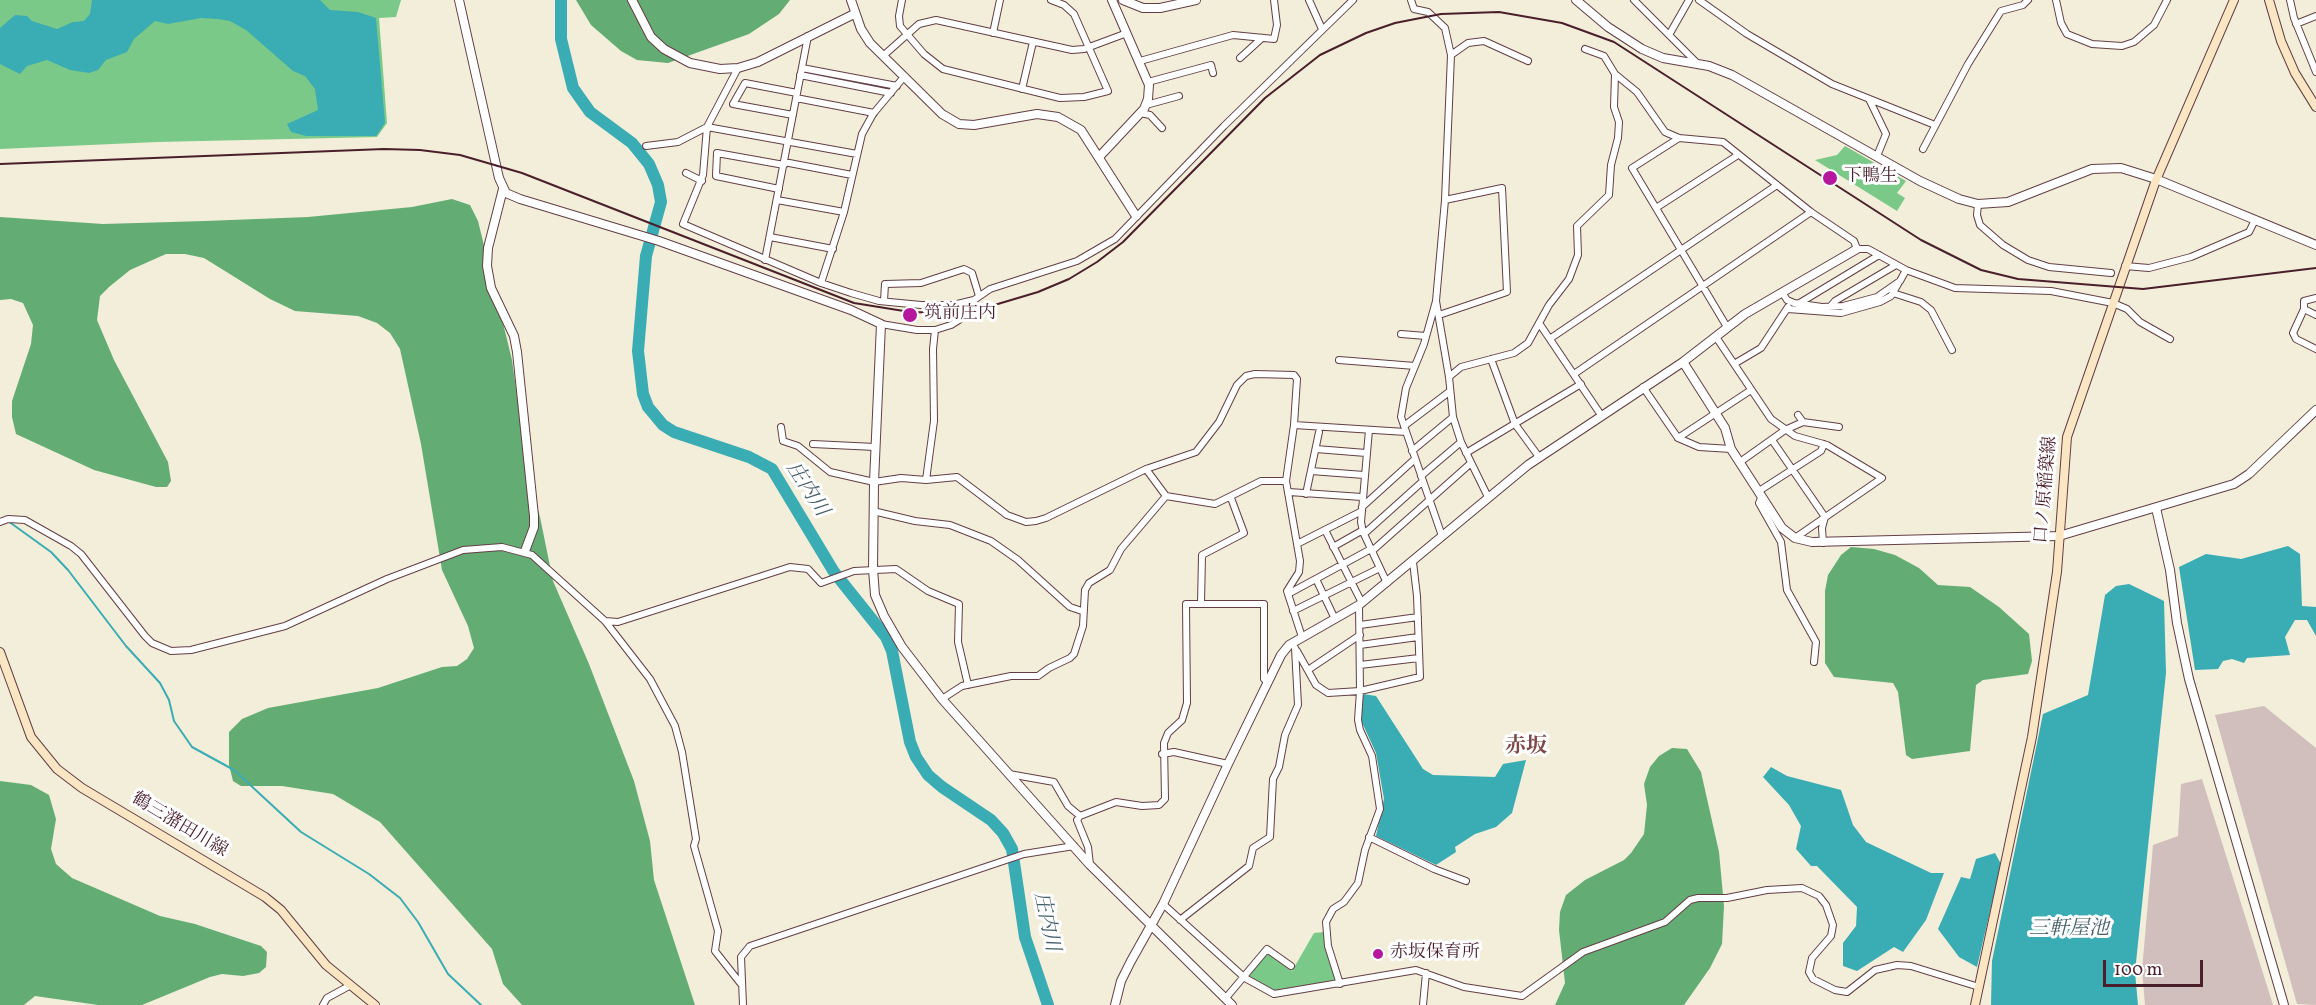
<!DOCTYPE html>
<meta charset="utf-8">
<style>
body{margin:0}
#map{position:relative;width:2316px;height:1005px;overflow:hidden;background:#f2eed9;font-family:Vollkorn,serif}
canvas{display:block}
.scale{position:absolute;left:2103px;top:960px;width:100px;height:27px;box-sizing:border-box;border:3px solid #4a1f2b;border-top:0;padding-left:8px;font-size:18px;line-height:21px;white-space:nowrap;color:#4a1f2b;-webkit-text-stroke:4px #fff;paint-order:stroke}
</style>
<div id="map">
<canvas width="2316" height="1005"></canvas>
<div class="scale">100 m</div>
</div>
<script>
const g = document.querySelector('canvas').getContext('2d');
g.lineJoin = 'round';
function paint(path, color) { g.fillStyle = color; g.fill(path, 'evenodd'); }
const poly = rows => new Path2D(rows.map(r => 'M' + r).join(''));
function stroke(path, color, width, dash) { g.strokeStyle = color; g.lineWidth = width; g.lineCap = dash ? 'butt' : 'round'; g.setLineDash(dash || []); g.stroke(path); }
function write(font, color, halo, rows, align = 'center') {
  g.font = font + ' Vollkorn,"Noto Serif JP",serif'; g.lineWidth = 6; g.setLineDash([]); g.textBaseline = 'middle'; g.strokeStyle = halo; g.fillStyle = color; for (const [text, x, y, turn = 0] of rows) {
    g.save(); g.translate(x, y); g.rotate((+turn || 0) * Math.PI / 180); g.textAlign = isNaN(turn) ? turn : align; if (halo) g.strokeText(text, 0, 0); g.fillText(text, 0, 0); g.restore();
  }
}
paint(poly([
 [2264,706,2316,748,2316,1005,2297,1004,2215,715],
 [2202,779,2273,1005,2145,1005,2142,970,2153,845,2178,836,2181,784]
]), '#d1bfbd');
paint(poly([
 [0,0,401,0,396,17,379,18,387,123,377,137,157,142,0,149],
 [1845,146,1906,181,1897,193,1905,198,1897,211,1815,160,1837,155],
 [1324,932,1336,981,1279,991,1267,990,1248,976,1267,952,1292,971,1314,933]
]), '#7ac988');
paint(poly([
 [576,0,790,0,779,14,749,34,668,63,637,60,621,51,591,25],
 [452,199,470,205,478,221,512,360,528,474,540,517,553,581,589,664,634,781,650,841,654,880,695,1005,522,1005,503,984,492,949,380,822,333,794,282,786,241,786,233,781,229,765,229,732,242,719,268,708,378,688,442,667,457,666,467,659,474,648,468,626,442,570,421,444,400,349,390,333,377,323,358,316,295,311,270,299,204,258,185,254,166,254,130,270,109,287,100,296,97,320,114,360,168,462,171,481,167,487,156,487,94,470,16,434,12,417,12,401,31,344,33,325,23,303,11,299,0,300,0,217,103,224,205,221,308,217,412,207],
 [1851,547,1874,549,1895,555,1919,568,1938,585,1970,587,1999,607,2029,634,2032,661,2028,674,1983,680,1976,685,1970,751,1912,759,1906,755,1898,692,1893,683,1834,677,1825,663,1825,591,1828,575,1841,555],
 [1672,748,1687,749,1701,772,1719,852,1724,906,1722,944,1710,968,1684,1005,1555,1005,1565,983,1559,930,1560,912,1566,895,1585,880,1624,860,1631,853,1644,834,1647,805,1644,784,1650,767,1659,756],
 [0,781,31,785,49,795,56,819,51,849,56,864,72,878,160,916,195,924,261,946,267,952,266,967,259,973,243,976,222,974,210,977,142,1005,98,1005,35,996,24,1005,0,1005]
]), '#63ad74');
paint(poly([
 [92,0,320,0,330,10,358,12,376,18,385,123,376,136,306,136,291,132,287,124,318,110,315,89,305,76,293,71,246,30,230,21,218,19,201,18,168,24,155,21,134,39,127,52,106,60,98,70,89,73,70,70,47,60,27,66,20,74,0,64,0,28,15,15,27,16,32,21,57,29,73,22,84,21,90,14],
 [2288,546,2300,554,2302,606,2316,607,2316,636,2307,620,2295,620,2285,637,2290,655,2247,658,2244,663,2232,659,2223,661,2218,669,2195,670,2179,567,2206,554,2241,559],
 [2129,584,2164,601,2166,673,2135,972,2138,1005,1991,1005,1992,961,2043,714,2088,695,2105,595,2116,586],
 [1363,694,1376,696,1423,769,1433,775,1495,777,1503,764,1526,760,1512,813,1496,827,1475,834,1455,847,1456,852,1436,865,1376,836,1384,799,1376,753,1360,718],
 [1771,767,1787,776,1841,790,1853,825,1866,842,1931,873,1944,873,1926,920,1903,952,1894,947,1857,971,1843,966,1843,943,1856,926,1857,907,1817,866,1811,866,1796,849,1801,826,1789,805,1763,777],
 [1995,853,2001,864,1977,967,1959,957,1938,929,1961,877,1970,879,1976,859]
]), '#3aacb4');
stroke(poly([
 [8,521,51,552,68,570,126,646,160,683,169,700,174,721,192,747,234,770,301,832,369,874,400,898,418,922,448,974,481,1005]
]), '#3aacb4', 2);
stroke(poly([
 [561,0,561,39,573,88,590,112,632,143,649,164,658,185,661,202,646,256,638,351,643,394,648,407,663,425,674,432,749,457,772,469,834,572,886,637,892,651,910,742,916,757,928,775,942,787,991,820,1003,833,1012,849,1025,937,1048,1005]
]), '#3aacb4', 12);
const minor = poly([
 [902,0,899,16,900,26,924,54,943,69,1060,98,1084,97,1108,91,1074,14,1064,5,1051,0],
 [1309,0,1322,29],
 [1411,0,1414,9,1428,12,1445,28,1451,55,1445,200,1436,301,1424,344,1406,388,1401,417,1442,536],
 [1634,0,1699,65],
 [1699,0,1747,34,1832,84,1935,125],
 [2056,0,2061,23,2067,34,2092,44,2122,46,2134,42,2154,25,2167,0],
 [2290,0,2294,18,2316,72],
 [2296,24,2316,16],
 [993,33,1000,0],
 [1669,35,1689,0],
 [1451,55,1468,43,1484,41,1528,61],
 [883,56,919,24,936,20,1072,50,1084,49,1127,33],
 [1240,58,1262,38],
 [1140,61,1233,35,1274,39,1277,25,1274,0],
 [738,68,707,127,703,175,683,224,821,283,851,293,879,301,921,305,953,305,974,300],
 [802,68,897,86],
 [1615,74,1637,92,1665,132,1679,138,1723,142,1811,212,1854,241,1857,249,1868,249,1906,270,1955,288,2051,291,2113,303,2127,309,2140,322,2170,339],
 [800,75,891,93],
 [1148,82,1211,65,1213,73],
 [1022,89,1033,42],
 [796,98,874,113],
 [1869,99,1886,134,1877,156],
 [1146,105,1179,96],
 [1140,113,1150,115,1162,128],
 [793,115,733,104,745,83,797,93],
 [646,146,678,142,707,127,857,154],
 [1923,149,1968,64,2001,11,2023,5,2028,0],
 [784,162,852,175],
 [686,173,702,181],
 [779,189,716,176,717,153,784,165],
 [777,200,844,212],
 [1978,204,1977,215,1980,225,2003,245,2028,260,2049,267,2111,273],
 [1656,208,1632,168,1679,138],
 [770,237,833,249],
 [765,260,808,36],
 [2125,266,2149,268,2191,257,2249,232,2255,220],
 [821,283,844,212,862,134,873,114,903,78],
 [1782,292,1787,300,1794,303,1822,307,1843,306,1877,297,1900,281,1906,270],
 [1893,293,1921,302,1931,310,1952,350],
 [2316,298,2304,301,2304,309,2293,333,2296,339,2316,349],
 [884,301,885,284,921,283,964,269,972,273,979,296],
 [1436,301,1449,377,1453,417,1461,442,1488,497],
 [1798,304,1879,255],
 [1830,307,1835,301,1896,265],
 [1788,309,1841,313,1880,302,1891,296,1898,284],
 [2304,309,2316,315],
 [1439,315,1507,292,1502,188,1445,200],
 [1539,323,1601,415],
 [881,324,917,330,935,330,951,325,959,320,974,300,990,289,1077,261,1115,239,1224,126,1353,0],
 [1727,327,1656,208,1738,155],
 [1401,334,1426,336],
 [1716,337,1771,419,1795,436,1827,445,1882,478,1795,538],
 [1551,338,1777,185],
 [1491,359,1515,424,1539,457],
 [1339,360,1415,366],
 [1734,364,1761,348,1788,307],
 [1574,374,1811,212],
 [1449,377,1461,367,1514,353,1528,343,1549,305,1569,279,1578,255,1577,226,1609,195,1611,165,1618,138,1619,122,1614,107,1615,74,1604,56,1585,49],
 [1643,387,1678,438,1751,390],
 [1798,415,1803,422],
 [1294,425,1406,432],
 [1404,426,1449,392],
 [781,427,783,441,798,446,830,472,874,482,901,478,926,480,957,477,1007,515,1026,522,1036,521,1046,518,1146,469,1196,452,1219,422,1237,385,1246,376,1255,374,1294,375,1297,379,1294,425,1286,481,1300,561,1299,572,1287,591,1302,637],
 [1369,430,1361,522,1363,532,1387,583],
 [1678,438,1699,447,1731,449],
 [1772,440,1825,517,1822,528,1823,543],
 [813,444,875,447],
 [1316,449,1366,453],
 [1412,451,1453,417],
 [1466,453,1581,384],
 [1740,462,1785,430,1803,422,1839,427],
 [1146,469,1166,496],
 [1311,471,1364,475],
 [1421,476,1461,442],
 [926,480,934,421,933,349,935,330],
 [1759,491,1821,451,1824,444],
 [1289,492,1362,497],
 [1306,494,1319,432],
 [1166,496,1215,504,1261,481,1286,481],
 [1762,496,1759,503,1781,542,1787,590,1816,642,1814,662],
 [1362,507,1415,459],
 [873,511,915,521,950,525,991,541,1018,560,1070,607,1082,611],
 [0,522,8,519,25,520,71,546,81,554,145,636,152,643,171,651,191,650,285,626,387,579,463,550,502,547,532,555,605,621,650,679,675,726,682,752,696,839,694,846,718,931,715,951,741,984],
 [1325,530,1362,603],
 [1364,534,1423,481],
 [1299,543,1362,511],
 [1333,547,1363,530],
 [1372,551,1471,463],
 [1316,579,1335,619],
 [1288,594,1371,549],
 [1201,604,1202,555,1244,533,1231,498],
 [1293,611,1380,568],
 [605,621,618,622,790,567,808,569,821,583,854,571,896,569,928,591,959,604,958,642,968,685],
 [1360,625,1418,617],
 [1360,645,1418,637],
 [1297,651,1316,685,1328,693,1360,691,1420,677,1417,596,1413,562],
 [1360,665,1419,658],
 [1308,670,1360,635],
 [942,699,962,686,1011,676,1038,676,1049,668,1070,658,1074,654,1083,626,1085,590,1089,583,1110,570,1121,549,1166,496],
 [1162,754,1174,752,1228,764],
 [1009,774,1054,782,1068,806,1080,816],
 [1369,837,1434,869,1466,881],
 [1090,865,1088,847,1077,820,1080,816,1116,802,1142,806,1159,805,1165,799,1164,743,1168,733,1182,720,1187,703,1186,604,1264,604,1264,679,1268,683],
 [1163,904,1245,978,1274,994,1416,970,1464,987,1522,996,1583,952,1665,922,1690,900,1698,898,1727,898,1767,890,1802,888,1819,896,1826,905,1833,925,1831,936,1812,958,1809,972,1813,979,1835,990,1847,992,1875,970,1897,965,1911,966,1979,987],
 [1180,920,1249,866,1253,848,1270,837,1273,779,1279,767,1285,735,1298,705,1295,648],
 [1340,984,1328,946,1326,922,1333,909,1344,902,1358,883,1365,850,1380,809,1372,756,1360,730,1358,720,1360,691,1359,605],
 [1225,999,1267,949,1291,966],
 [323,1005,327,998,349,986],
 [743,1005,741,957,750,946,1024,854,1074,846],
 [1423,1005,1426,973]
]);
const tertiary = poly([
 [459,0,499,178,506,193,520,199,659,241,851,310,881,324,874,482,873,569,875,595,884,616,902,647,942,699,1090,865,1232,1005],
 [632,0,651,37,664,49,690,63,720,69,738,68,758,62,854,14],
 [851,0,861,29,870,43,942,114,959,124,974,125,1037,114,1058,117,1081,130,1136,216],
 [1123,0,1143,8,1160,8,1196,0],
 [1576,0,1608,27,1642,49,1663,58,1709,66,1732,75,1920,181,1959,199,1978,204,2008,202,2092,169,2121,168,2156,179,2316,245],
 [1100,156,1144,109,1148,99,1149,85,1112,0],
 [503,189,488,248,487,266,491,288,514,336,517,352,534,516,534,527,525,551],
 [1683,362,1725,428,1731,449,1782,528,1795,538,1812,542,2059,536,2234,484,2249,474,2316,410],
 [2156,508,2170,570,2177,623,2189,679,2284,1005],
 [1115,1005,1121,981,1131,961,1163,904,1228,764,1281,655,1289,645,1359,605,1528,465,1683,362,1745,314,1857,249]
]);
const secondary = poly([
 [2269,0,2281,41,2295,73,2316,107],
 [0,652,31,737,57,769,82,788,265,897,281,910,326,965,375,1005],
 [1975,1005,2032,737,2057,572,2067,437,2156,180,2234,0]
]);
stroke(minor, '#633e45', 8);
stroke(tertiary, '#633e45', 10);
stroke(secondary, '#633e45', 10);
stroke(minor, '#fff', 6);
stroke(tertiary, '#fff', 8);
stroke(secondary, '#fbe6c4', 8);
stroke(poly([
 [0,164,384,149,420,150,460,155,522,173,854,303,910,312,951,313,981,309,1038,292,1069,279,1097,262,1123,242,1265,98,1320,55,1366,33,1395,23,1441,14,1499,12,1562,23,1614,42,1921,240,1981,270,2018,279,2143,289,2316,268]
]), '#4a1f2b', 2);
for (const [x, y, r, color] of [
 [1830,178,8,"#b5179e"],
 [910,315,8,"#b5179e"],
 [1378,954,6,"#b5179e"]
]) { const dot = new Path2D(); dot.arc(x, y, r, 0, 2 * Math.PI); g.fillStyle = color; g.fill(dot); stroke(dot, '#fff', 2); }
write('18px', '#4a1f2b', '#fff', [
 ["下鴨生",1844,178],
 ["筑前庄内",924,315],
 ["赤坂保育所",1390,954]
], 'left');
write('18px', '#4a1f2b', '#fff', [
 ["口ノ原稲築線",2047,490,-85],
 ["鶴三潴田川線",179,826,31]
]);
write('italic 20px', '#435e69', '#fff', [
 ["庄内川",806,490,57],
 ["庄内川",1045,922,78],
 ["三軒屋池",2069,930]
]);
write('bold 21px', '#7e4846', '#fff', [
 ["赤坂",1526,748]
]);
</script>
